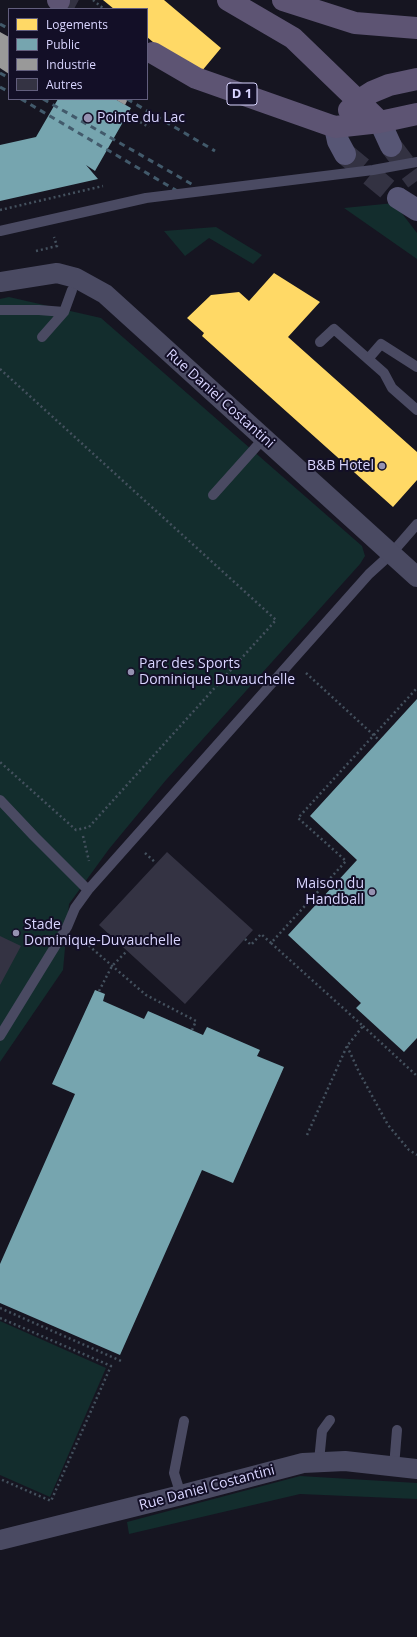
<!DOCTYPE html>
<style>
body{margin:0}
#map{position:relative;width:417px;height:1637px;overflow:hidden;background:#161521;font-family:"Open Sans",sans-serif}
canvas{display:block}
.legend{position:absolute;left:8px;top:8px;width:140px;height:92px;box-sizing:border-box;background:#130f27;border:1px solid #625e7d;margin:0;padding:5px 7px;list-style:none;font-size:12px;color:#d9d5ff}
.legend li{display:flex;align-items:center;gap:8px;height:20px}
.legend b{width:20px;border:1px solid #625e7d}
</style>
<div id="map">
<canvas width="417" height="1637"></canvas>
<ul class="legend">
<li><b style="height:11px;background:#ffd966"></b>Logements</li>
<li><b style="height:11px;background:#76a5af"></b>Public</li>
<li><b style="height:11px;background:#999"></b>Industrie</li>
<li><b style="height:11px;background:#343343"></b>Autres</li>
</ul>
</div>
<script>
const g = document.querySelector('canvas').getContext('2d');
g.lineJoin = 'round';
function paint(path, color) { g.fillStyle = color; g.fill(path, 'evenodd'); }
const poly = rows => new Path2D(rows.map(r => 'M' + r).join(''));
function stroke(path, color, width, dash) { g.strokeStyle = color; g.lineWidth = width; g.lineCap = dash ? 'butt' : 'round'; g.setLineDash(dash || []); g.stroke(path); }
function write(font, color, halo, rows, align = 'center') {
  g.font = font + ' "Open Sans",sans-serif'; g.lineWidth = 4; g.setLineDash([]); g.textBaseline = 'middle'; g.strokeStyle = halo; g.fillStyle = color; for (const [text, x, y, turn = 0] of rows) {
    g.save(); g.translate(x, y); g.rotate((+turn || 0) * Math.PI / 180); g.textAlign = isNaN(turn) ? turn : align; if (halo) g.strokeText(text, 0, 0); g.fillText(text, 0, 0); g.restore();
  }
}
paint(poly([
 [394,203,417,233,417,259,344,208],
 [216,227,262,255,253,264,209,238,185,256,164,231],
 [9,297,101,318,362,546,365,556,360,564,166,780,109,849,69,904,63,970,0,1062,0,299],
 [0,1321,106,1368,50,1497,0,1475],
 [300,1476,417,1483,417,1499,300,1494,129,1534,127,1522]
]), '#132d2d');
paint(poly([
 [103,0,164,0,221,48,196,78,147,37,147,9,114,9],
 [274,273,320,302,288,337,417,452,417,480,393,507,202,336,204,333,187,318,211,295,239,292,249,301]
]), '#ffd966');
paint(poly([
 [58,99,115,99,131,108,95,171,86,165,98,179,0,201,0,145,36,137],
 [417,699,417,1038,404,1052,356,1008,361,1003,288,935,357,860,310,816],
 [95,990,105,994,103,1001,144,1019,148,1011,203,1035,207,1027,260,1050,257,1056,284,1067,233,1183,202,1170,120,1355,0,1303,0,1264,75,1094,52,1084]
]), '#76a5af');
paint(poly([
 [0,32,9,37,9,74,0,68],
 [115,99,128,99,125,105]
]), '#999');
paint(poly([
 [167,852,253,930,185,1004,99,925],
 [0,936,21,946,0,985]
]), '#343343');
stroke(poly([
 [391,146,417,181],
 [345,154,398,198]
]), '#333242', 22, [22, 11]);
stroke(poly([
 [59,1,74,9]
]), '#333242', 22, [22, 11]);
stroke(poly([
 [93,0,104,9],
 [127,115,149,127],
 [0,210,103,186],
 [36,251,57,246,54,237],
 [0,369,276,620,89,827,76,830,0,762],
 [306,673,379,740],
 [83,836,89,861],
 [145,853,156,863],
 [81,939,146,995,196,1021,192,1030],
 [245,939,251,945,261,934,271,943],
 [99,991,112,966,127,951],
 [363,1026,417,1076],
 [347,1046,359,1072,388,1125,409,1150,417,1155],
 [307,1135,347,1046,363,1026,271,943,346,861,298,818,417,688],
 [0,1308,121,1361],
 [0,1318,111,1366,51,1501,0,1479]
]), '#44515e', 2.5, [2, 3]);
stroke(poly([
 [0,310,39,310,64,312],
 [42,337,64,312,72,290],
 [320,342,334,329,384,373,392,388,417,410],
 [368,359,381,344,417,367],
 [213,495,264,438],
 [0,800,34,836,88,890],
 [0,1036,67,927,75,908,88,890,369,574,391,554,417,524],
 [319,1461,322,1431,330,1420],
 [394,1467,397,1430],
 [181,1495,174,1473,184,1421]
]), '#4a4a62', 10);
stroke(poly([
 [0,282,57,273,76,278,105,294,417,577],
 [0,1540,181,1495,303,1463,345,1461,417,1469]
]), '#4a4a62', 20);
stroke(poly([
 [380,122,391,146],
 [335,127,338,141,345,154],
 [398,198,417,210]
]), '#575675', 22);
stroke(poly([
 [58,0,59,1],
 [228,0,293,38,380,122],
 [283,0,355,23,417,28],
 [153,53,196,78,335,127,380,122,417,114],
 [349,110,358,101,372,92,389,85,417,79]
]), '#5d5473', 22);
stroke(poly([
 [0,24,9,29],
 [0,73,9,78],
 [0,87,9,92],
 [21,99,184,195],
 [43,99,195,186],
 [127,99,215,151]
]), '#425a6b', 3, [6, 5]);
stroke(poly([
 [0,231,146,198,373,170,417,162]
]), '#4a4a62', 10);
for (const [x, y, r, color] of [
 [88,118,5,"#9592b1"],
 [382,466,4,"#9592b1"],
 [131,672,4,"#9592b1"],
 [372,892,4,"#9592b1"],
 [16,933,4,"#9592b1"]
]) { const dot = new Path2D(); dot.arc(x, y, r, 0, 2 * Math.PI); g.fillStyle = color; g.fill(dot); stroke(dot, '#130f27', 1.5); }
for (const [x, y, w] of [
 [242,94,30]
]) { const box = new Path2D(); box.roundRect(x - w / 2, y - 11, w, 22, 3); g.fillStyle = '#130f27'; g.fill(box); stroke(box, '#d9d5ff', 1); }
write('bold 13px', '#d9d5ff', null, [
 ["D 1",242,94]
]);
write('14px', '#d9d5ff', '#130f27', [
 ["Pointe du Lac",97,118],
 ["B&B Hotel",374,466,"right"],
 ["Parc des Sports",139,664],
 ["Dominique Duvauchelle",139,680],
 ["Maison du",364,884,"right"],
 ["Handball",364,900,"right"],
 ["Stade",24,925],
 ["Dominique-Duvauchelle",24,941]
], 'left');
write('14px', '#d9d5ff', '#130f27', [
 ["Rue Daniel Costantini",220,399,42],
 ["Rue Daniel Costantini",207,1488,-15]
]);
</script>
